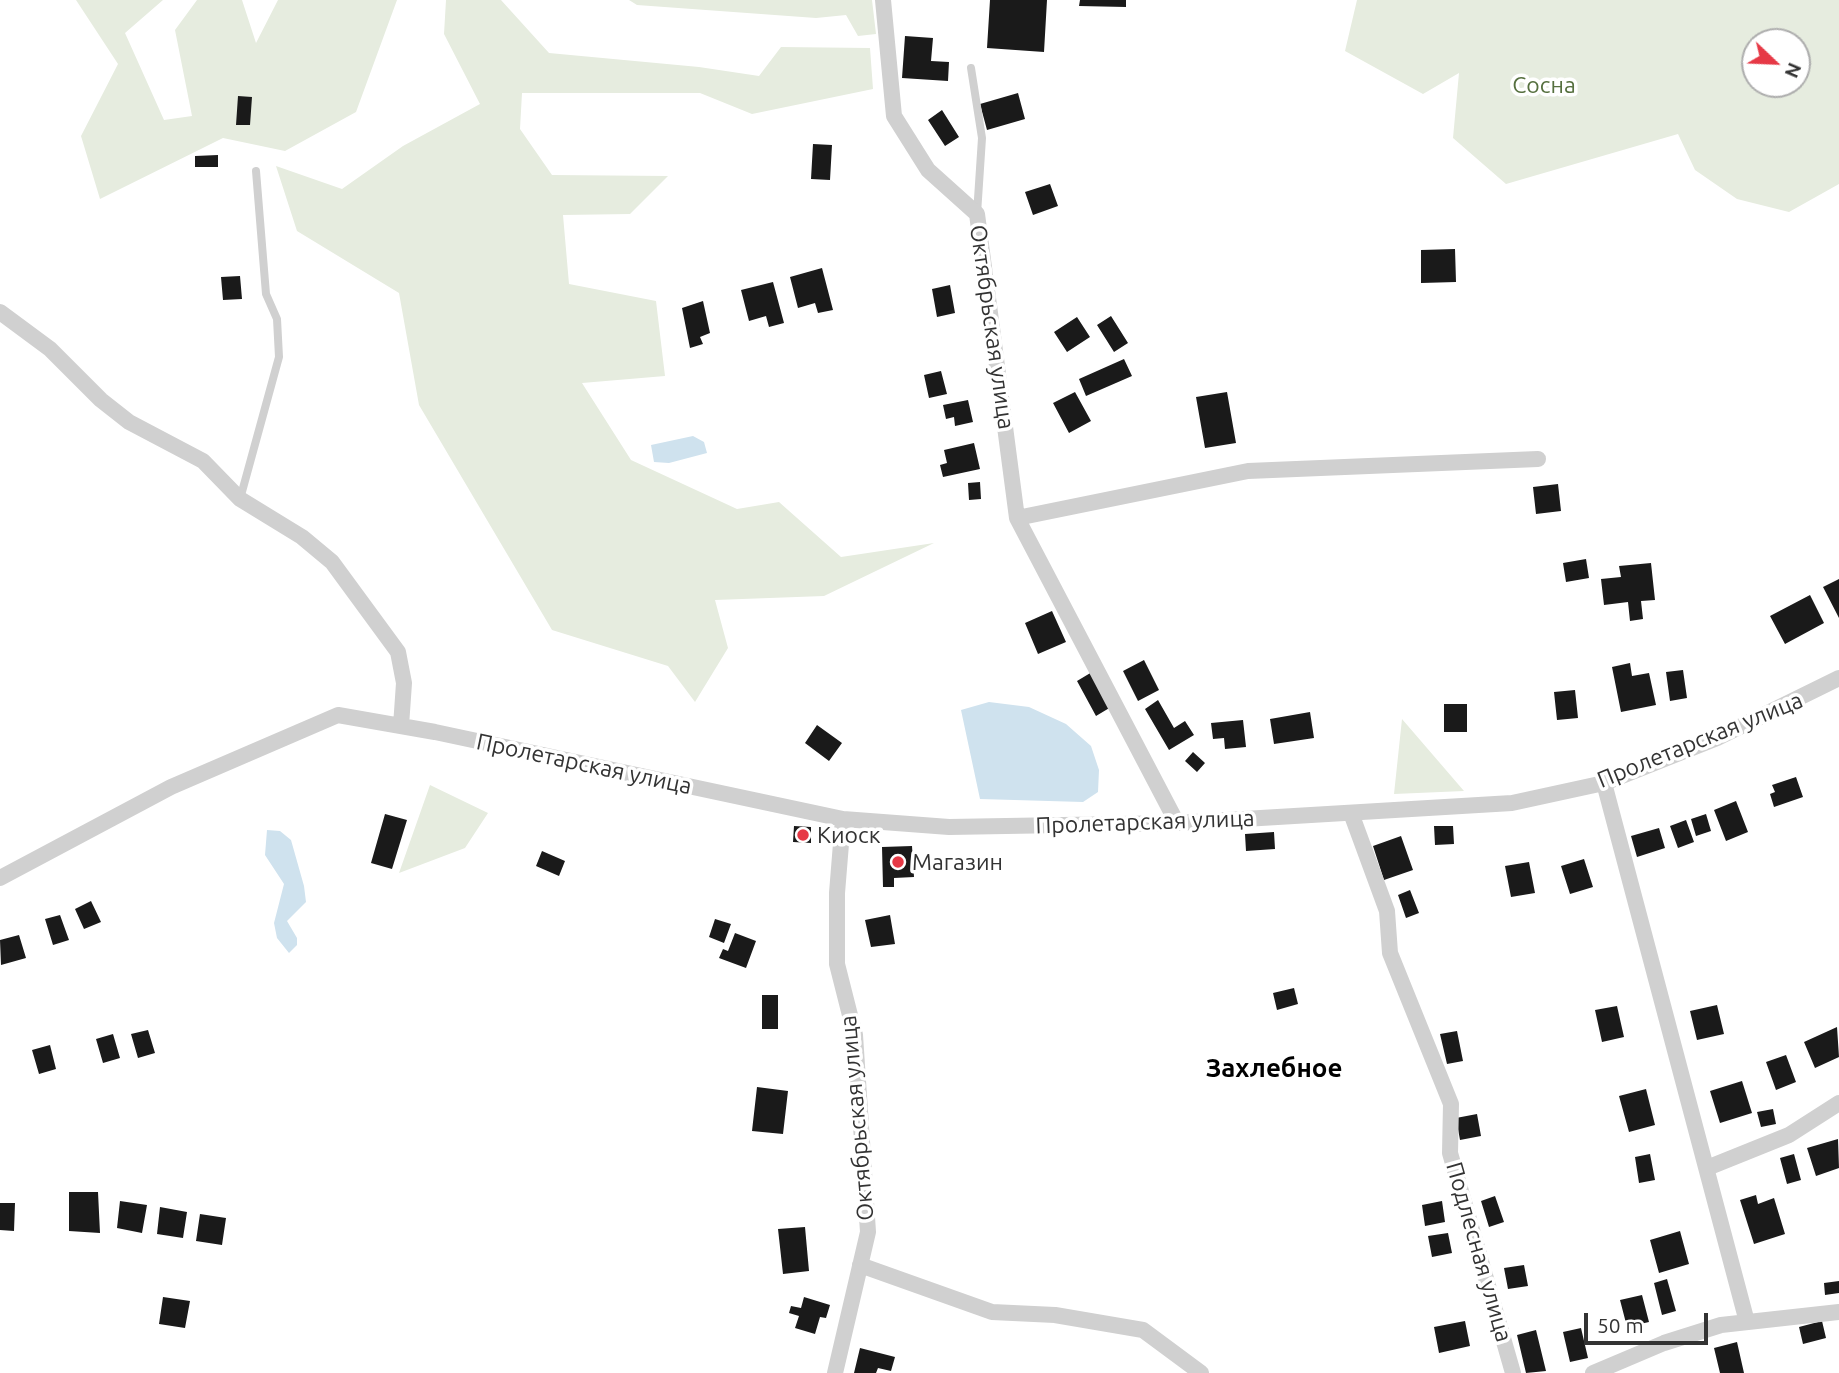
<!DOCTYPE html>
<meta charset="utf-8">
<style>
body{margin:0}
#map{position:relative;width:1839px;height:1373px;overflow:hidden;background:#fff;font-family:Ubuntu,sans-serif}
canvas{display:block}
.north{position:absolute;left:1741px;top:28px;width:70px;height:70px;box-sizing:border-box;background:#fff;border:2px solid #adadad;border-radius:50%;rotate:113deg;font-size:19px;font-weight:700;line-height:28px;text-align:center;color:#333}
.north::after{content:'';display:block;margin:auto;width:24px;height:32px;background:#e63946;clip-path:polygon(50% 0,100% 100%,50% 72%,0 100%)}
.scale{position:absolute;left:1584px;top:1313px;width:124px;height:32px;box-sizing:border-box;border:4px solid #333;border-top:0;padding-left:9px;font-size:21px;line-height:24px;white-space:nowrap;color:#333;-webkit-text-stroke:5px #fff;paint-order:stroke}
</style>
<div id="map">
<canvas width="1839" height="1373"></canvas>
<div class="north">N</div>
<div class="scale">50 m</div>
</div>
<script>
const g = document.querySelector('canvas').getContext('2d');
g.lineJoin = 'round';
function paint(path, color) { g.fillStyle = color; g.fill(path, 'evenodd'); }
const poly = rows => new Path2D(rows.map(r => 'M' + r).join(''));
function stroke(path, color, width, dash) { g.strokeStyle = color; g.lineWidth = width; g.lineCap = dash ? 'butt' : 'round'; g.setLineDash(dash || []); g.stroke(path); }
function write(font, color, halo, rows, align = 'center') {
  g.font = font + ' Ubuntu,sans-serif'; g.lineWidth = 7; g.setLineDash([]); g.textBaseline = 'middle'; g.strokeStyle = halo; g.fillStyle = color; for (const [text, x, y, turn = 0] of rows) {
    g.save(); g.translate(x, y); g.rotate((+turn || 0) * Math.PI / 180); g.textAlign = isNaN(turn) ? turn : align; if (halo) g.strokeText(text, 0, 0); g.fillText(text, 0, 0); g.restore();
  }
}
paint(poly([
 [76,0,163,0,125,33,164,120,192,116,175,30,197,0,242,0,256,43,278,0,397,0,356,112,285,151,223,138,100,199,81,136,118,64],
 [446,0,501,0,549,53,699,67,759,76,781,47,870,48,873,89,752,114,700,93,522,93,520,129,552,175,668,176,630,214,563,215,569,284,656,301,665,376,582,383,631,460,737,509,779,502,841,557,934,543,824,596,715,600,728,648,695,702,668,666,552,630,419,405,399,293,297,231,276,166,342,189,403,146,480,104,444,34],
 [629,0,872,0,876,34,858,36,846,15,816,18,637,5],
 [1357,0,1839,0,1839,184,1789,212,1737,199,1695,170,1678,134,1506,184,1453,138,1459,73,1423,94,1345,51],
 [1755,42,1797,42,1797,84,1755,84],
 [1402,719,1464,791,1394,794],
 [430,785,488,813,465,848,399,873]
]), '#e6ecdf');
paint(poly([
 [693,436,704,442,707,453,669,463,654,462,651,445],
 [989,702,1029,707,1066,724,1091,746,1099,770,1098,792,1083,802,980,799,961,710],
 [267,830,280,831,291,840,304,886,306,902,287,921,297,938,297,945,289,953,277,938,274,923,284,884,265,855]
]), '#cfe2ee');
paint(poly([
 [990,0,1047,0,1044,52,987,48],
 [1080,0,1126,0,1126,7,1079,6],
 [905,36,933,38,931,61,949,62,948,81,902,78],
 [1018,93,1025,119,987,130,980,104],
 [238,96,252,97,250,125,236,125],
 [942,110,959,137,945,146,928,120],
 [813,144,832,145,830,180,811,179],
 [218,155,218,167,195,167,195,156],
 [1050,184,1058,206,1033,215,1025,192],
 [1455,249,1456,282,1421,283,1421,250],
 [822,268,833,310,818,313,815,303,798,308,790,277],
 [240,276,242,299,223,300,221,277],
 [773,282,784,323,769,327,766,316,749,321,741,290],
 [950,285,955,313,937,317,932,289],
 [703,301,710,333,700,337,703,344,690,348,682,308],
 [1111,316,1128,343,1114,352,1097,325],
 [1077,317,1090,337,1067,352,1054,332],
 [1124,359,1132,376,1086,396,1079,379],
 [941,371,947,394,929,398,924,375],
 [1075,392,1091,421,1069,433,1053,403],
 [1227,392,1236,443,1205,448,1196,397],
 [968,400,973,422,955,426,954,417,946,419,943,405],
 [974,443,980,469,943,477,940,465,947,463,944,450],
 [980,482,981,499,969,500,968,483],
 [1558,484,1561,511,1536,514,1533,487],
 [1586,559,1589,578,1566,582,1563,563],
 [1651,563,1655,600,1641,601,1643,619,1630,621,1628,602,1604,605,1601,579,1621,577,1619,566],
 [1839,579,1839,618,1823,587],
 [1810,595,1824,623,1785,644,1770,616],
 [1052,611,1066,642,1038,654,1025,623],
 [1144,660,1159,690,1138,701,1123,671],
 [1630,663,1632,676,1649,673,1656,705,1621,712,1612,667],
 [1683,670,1687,698,1670,701,1666,672],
 [1092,672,1111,707,1096,716,1077,681],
 [1575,690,1578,718,1557,720,1554,692],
 [1158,700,1174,728,1185,721,1194,735,1169,750,1145,709],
 [1444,704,1467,704,1467,732,1444,732],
 [1310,712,1314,738,1274,744,1270,719],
 [1243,720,1246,747,1225,749,1224,738,1213,739,1211,723],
 [817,725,842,743,829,761,805,743],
 [1193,752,1205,763,1197,772,1185,761],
 [1796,777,1803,797,1774,807,1770,794,1775,792,1772,785],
 [1736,801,1748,832,1726,841,1714,810],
 [385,814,407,820,392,869,371,863],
 [1706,814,1711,831,1696,836,1691,819],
 [1686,820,1694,842,1678,848,1670,826],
 [794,826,811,827,811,843,793,842],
 [1434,826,1453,826,1454,844,1435,845],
 [1659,828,1665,848,1637,857,1631,836],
 [1274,832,1275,849,1246,851,1245,834],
 [1401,836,1413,870,1384,880,1373,846],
 [912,846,914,877,894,878,894,887,883,887,882,847],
 [542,851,565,861,559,876,536,866],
 [1584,859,1593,887,1570,894,1561,866],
 [1529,862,1535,893,1511,897,1505,866],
 [1410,890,1419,913,1406,918,1398,895],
 [91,901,101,922,84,929,75,909],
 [60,915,69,940,53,945,45,919],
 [890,915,895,944,871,947,865,920],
 [715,919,731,924,724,943,709,937],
 [735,933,756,941,746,968,719,958,723,949,728,951],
 [19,935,26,958,1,965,0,940],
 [1294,988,1298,1004,1277,1010,1273,993],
 [762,995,778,995,778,1029,762,1029],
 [1717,1005,1724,1034,1697,1040,1690,1011],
 [1617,1006,1624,1037,1602,1042,1595,1010],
 [1837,1027,1839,1057,1815,1068,1804,1042],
 [148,1030,155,1053,138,1058,131,1034],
 [1457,1031,1463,1061,1447,1064,1440,1034],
 [113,1034,120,1058,103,1063,96,1039],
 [50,1045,56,1069,39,1074,32,1050],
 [1786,1055,1796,1082,1776,1090,1766,1062],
 [1742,1081,1752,1113,1720,1123,1710,1091],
 [757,1087,788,1091,783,1134,752,1131],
 [1646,1089,1655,1125,1629,1132,1619,1096],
 [1773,1109,1776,1124,1761,1127,1757,1112],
 [1477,1114,1481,1136,1460,1140,1456,1118],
 [1838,1139,1839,1168,1816,1176,1807,1148],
 [1650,1154,1655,1180,1639,1183,1635,1157],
 [1794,1154,1801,1180,1787,1184,1780,1158],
 [69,1192,98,1192,100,1233,69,1231],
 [1756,1195,1758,1204,1774,1198,1785,1234,1754,1244,1740,1200],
 [1495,1196,1504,1222,1489,1227,1481,1201],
 [120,1201,147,1205,142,1233,117,1228],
 [1442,1201,1445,1222,1425,1226,1422,1205],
 [0,1203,15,1203,14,1231,0,1230],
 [160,1207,187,1212,183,1238,157,1234],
 [200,1214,226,1218,222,1245,196,1241],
 [805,1227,809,1271,783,1274,778,1229],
 [1680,1231,1689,1264,1659,1273,1650,1240],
 [1448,1233,1452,1253,1432,1257,1428,1236],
 [1524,1265,1528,1286,1508,1289,1504,1268],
 [1667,1279,1676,1311,1662,1315,1654,1283],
 [1839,1281,1839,1293,1825,1295,1824,1283],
 [1642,1295,1649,1322,1627,1327,1620,1300],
 [163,1297,190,1301,185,1328,159,1324],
 [804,1297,830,1305,826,1318,820,1317,815,1334,795,1328,799,1316,789,1313,791,1306,801,1308],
 [1465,1321,1470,1346,1439,1353,1434,1327],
 [1822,1321,1826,1338,1803,1344,1799,1327],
 [1581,1328,1588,1358,1570,1362,1563,1332],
 [1536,1330,1546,1371,1526,1373,1517,1335],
 [1737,1342,1744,1373,1720,1373,1714,1348],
 [860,1348,895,1357,891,1371,878,1368,876,1373,854,1373]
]), '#1a1a1a');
stroke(poly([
 [971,68,982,138,977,214],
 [240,499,279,357,277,319,266,294,256,171]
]), '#d0d0d0', 8);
stroke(poly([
 [883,0,894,116,928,170,977,214,1017,518,1177,823],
 [0,312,50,349,101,400,129,422,203,461,240,499,302,537,332,562,398,652,404,683,401,726],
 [1017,518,1248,471,1538,459],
 [1604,783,1747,1322],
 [1351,813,1387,911,1390,953,1451,1104,1450,1153,1513,1373],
 [0,878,171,787,338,715,435,732,843,819,949,827,1177,823,1512,803,1604,783,1717,738,1839,678],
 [1707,1168,1789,1135,1839,1103],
 [860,1265,992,1312,1055,1315,1143,1330,1201,1373],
 [835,1373,868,1232,855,1035,837,964,837,893,843,819],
 [1593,1373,1664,1343,1721,1325,1839,1312]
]), '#d0d0d0', 16);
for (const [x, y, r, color] of [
 [803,835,7,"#e63946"],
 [898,862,7,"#e63946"]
]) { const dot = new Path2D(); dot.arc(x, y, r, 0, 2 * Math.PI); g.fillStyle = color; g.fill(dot); stroke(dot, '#fff', 2.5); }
write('23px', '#56703f', '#fff', [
 ["Сосна",1544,85]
]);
write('23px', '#333', '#fff', [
 ["Октябрьская улица",992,327,82],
 ["Пролетарская улица",1700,740,-22],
 ["Пролетарская улица",584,764,12],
 ["Пролетарская улица",1145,822,-2],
 ["Октябрьская улица",857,1118,-95],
 ["Подлесная улица",1479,1252,74]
]);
write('23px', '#333', '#fff', [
 ["Киоск",817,835],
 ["Магазин",912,862]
], 'left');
write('bold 26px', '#000', '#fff', [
 ["Захлебное",1274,1068]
]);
</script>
